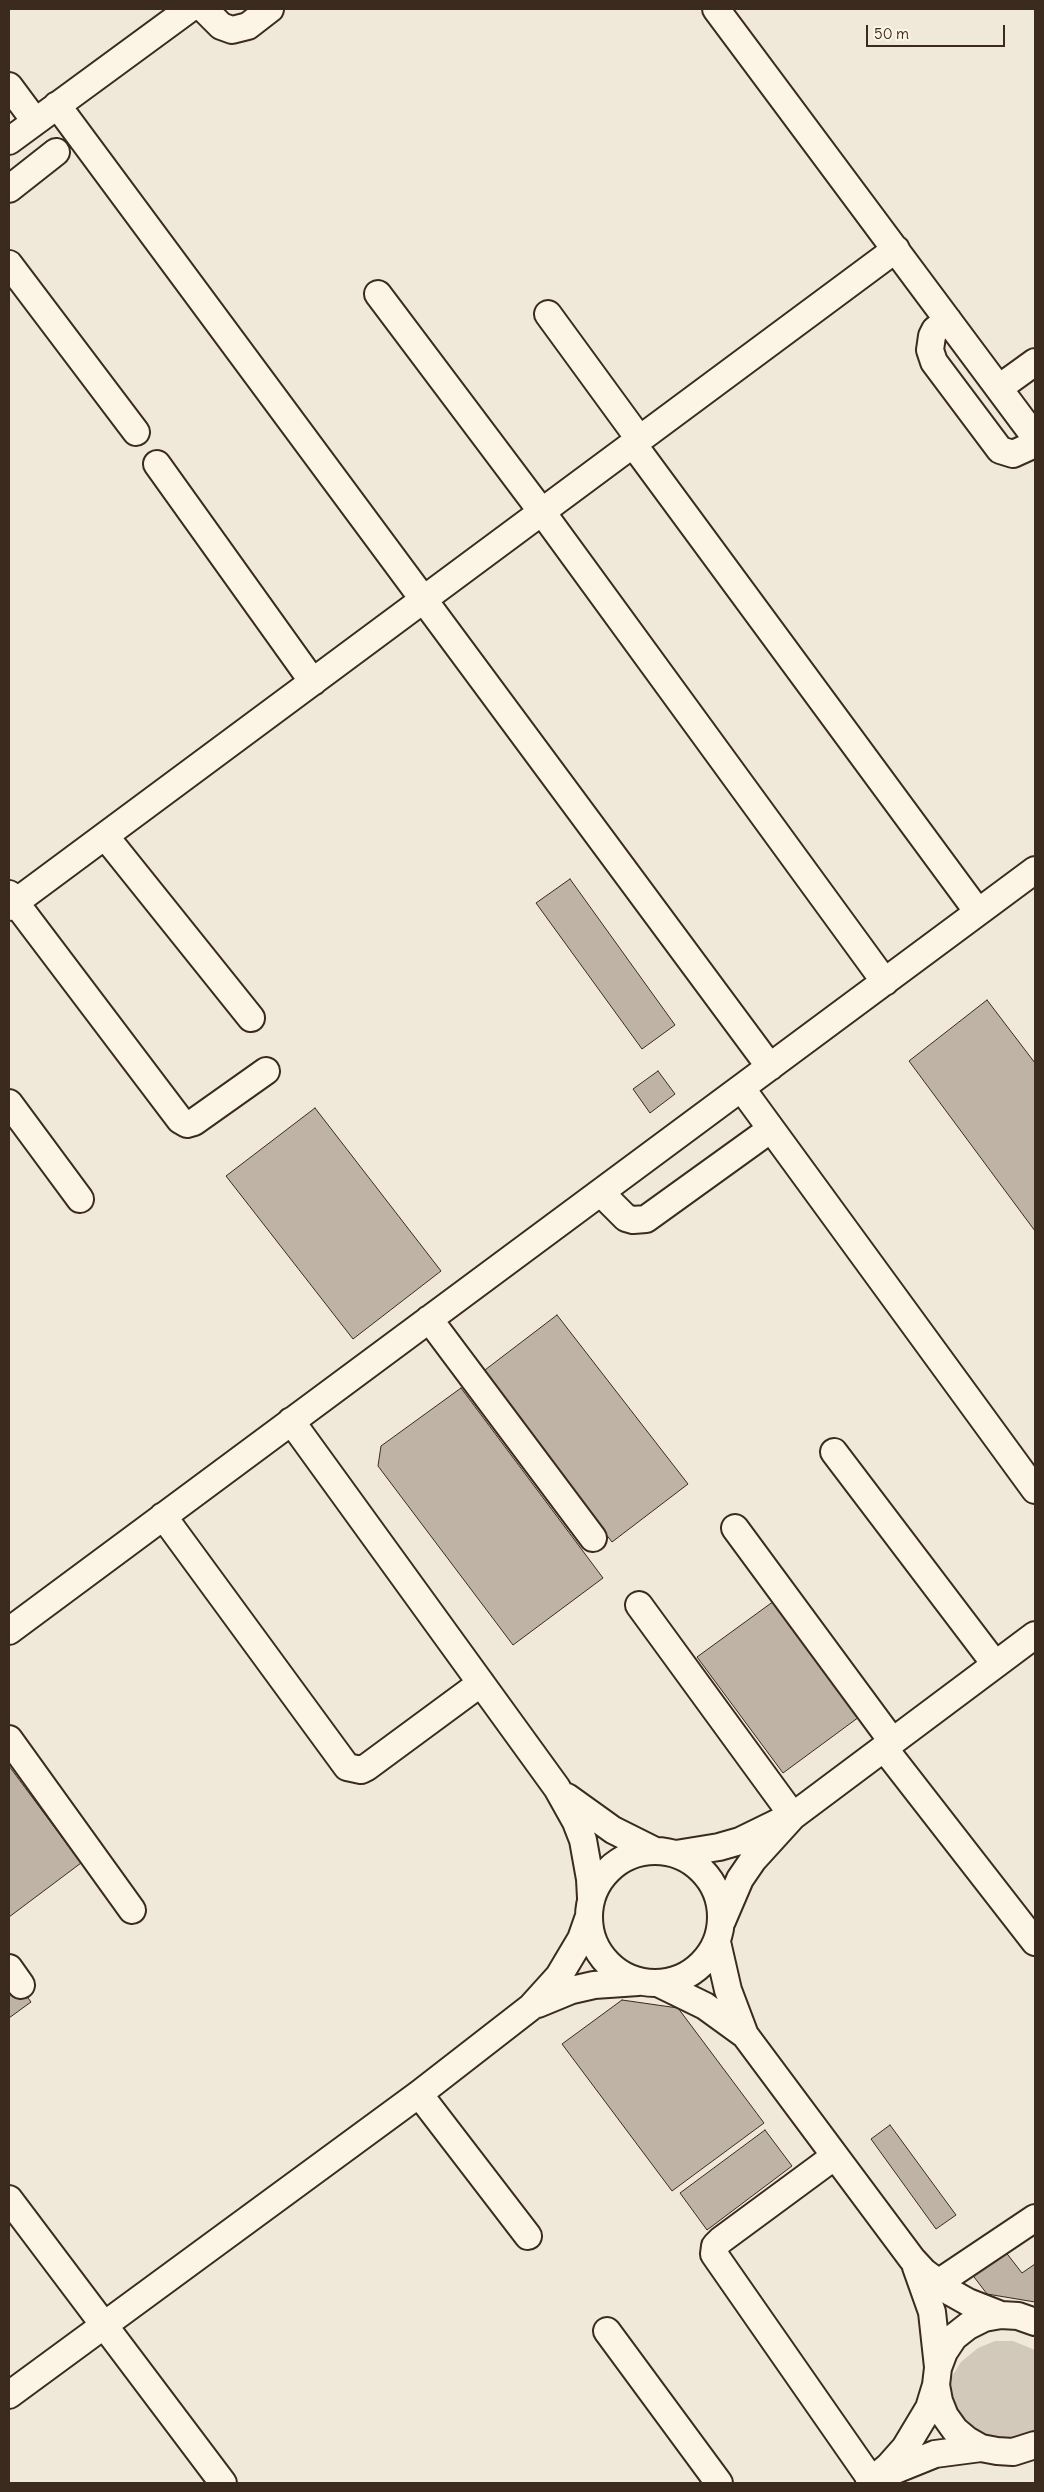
<!DOCTYPE html>
<style>
body{margin:0}
#map{position:relative;width:1044px;height:2492px;overflow:hidden;background:#f0e9d9;font-family:Delius,sans-serif}
canvas{display:block}
.frame{position:absolute;inset:0;border:10px solid #3b2a1e;pointer-events:none}
.scale{position:absolute;left:866px;top:25px;width:139px;height:22px;box-sizing:border-box;border:2px solid #3b2a1e;border-top:0;padding-left:6px;font-size:15px;line-height:18px;white-space:nowrap;color:#3b2a1e;-webkit-text-stroke:4px #fcf5e5;paint-order:stroke}
</style>
<div id="map">
<canvas width="1044" height="2492"></canvas>
<div class="frame"></div>
<div class="scale">50 m</div>
</div>
<script>
const g = document.querySelector('canvas').getContext('2d');
g.lineJoin = 'round';
function paint(path, color) { g.fillStyle = color; g.fill(path, 'evenodd'); }
const poly = rows => new Path2D(rows.map(r => 'M' + r).join(''));
function stroke(path, color, width, dash) { g.strokeStyle = color; g.lineWidth = width; g.lineCap = dash ? 'butt' : 'round'; g.setLineDash(dash || []); g.stroke(path); }
paint(poly([
 [995,2341,1013,2341,1035,2350,1035,2444,970,2442,949,2401,951,2378,961,2362,978,2348]
]), '#d2c9ba');
const building = poly([
 [570,879,675,1025,642,1049,536,903,570,879],
 [987,1000,1035,1063,1035,1231,909,1061,987,1000],
 [658,1071,675,1094,650,1113,633,1089,658,1071],
 [315,1108,441,1271,353,1339,226,1176,315,1108],
 [557,1315,688,1484,612,1542,481,1373,557,1315],
 [461,1388,603,1578,513,1645,378,1466,381,1446,461,1388],
 [774,1601,859,1717,783,1773,697,1657,774,1601],
 [9,1766,81,1863,9,1917,9,1766],
 [9,1972,31,2002,9,2018,9,1972],
 [622,2000,678,2008,764,2123,672,2191,562,2044,622,2000],
 [890,2125,956,2215,936,2229,871,2139,890,2125],
 [765,2130,792,2166,707,2230,680,2193,765,2130],
 [1001,2246,1022,2273,1035,2264,1035,2302,987,2294,968,2269,1001,2246]
]);
paint(building, '#beb3a4');
stroke(building, '#3b2a1e', 1);
const minor = poly([
 [204,9,221,26,232,30,248,26,270,9],
 [716,9,1035,437],
 [9,86,35,121],
 [57,105,770,1067],
 [9,141,189,9],
 [9,189,56,152],
 [9,264,136,432],
 [378,294,542,512,885,982],
 [548,314,640,440],
 [948,320,935,330,932,336,930,350,934,362,1000,450,1013,454,1035,444],
 [999,388,1035,362],
 [633,444,978,912],
 [157,464,313,682],
 [105,836,251,1018],
 [9,894,180,1120,187,1124,194,1122,266,1071],
 [9,907,896,249],
 [742,1089,1035,1490],
 [9,1103,80,1199],
 [601,1193,626,1218,633,1220,646,1219,771,1129],
 [429,1319,593,1538],
 [291,1421,557,1788,576,1822,583,1840,590,1879,591,1898],
 [834,1452,995,1664],
 [163,1516,347,1767,361,1770,367,1767,481,1683],
 [735,1528,892,1741],
 [639,1605,793,1816],
 [9,1631,1035,870],
 [9,1739,132,1910],
 [884,1748,1035,1942],
 [567,1797,613,1830,655,1851],
 '589 1917a66 66 0 1 1 132 0a66 66 0 1 1-132 0Z',
 [676,1854,719,1847,740,1841,781,1821],
 [722,1921,740,1879,753,1860,793,1816,1035,1635],
 [717,1942,728,1990,745,2035,912,2259,924,2272,952,2293,968,2302,1001,2315],
 [9,1968,21,1985],
 [660,1984,705,2006,745,2035],
 [538,2004,572,1990,594,1985,638,1982],
 [419,2094,528,2236],
 [835,2156,721,2240,715,2246,714,2254,872,2481],
 [9,2199,223,2483],
 [916,2267,932,2312,938,2367],
 [938,2283,1035,2218],
 [1035,2322,1018,2316,1001,2315,984,2318,968,2326,954,2337,944,2352,938,2368,936,2385,939,2401,945,2416,955,2430,967,2440,981,2448,997,2451,1013,2452,1035,2445],
 [607,2331,719,2483],
 [9,2395,419,2094,531,2007,559,1976,581,1939,588,1919],
 [888,2473,935,2454,981,2448],
 [869,2483,889,2466,905,2448,929,2408,936,2385]
]);
stroke(minor, '#3b2a1e', 30);
stroke(minor, '#fcf5e5', 26);
</script>
